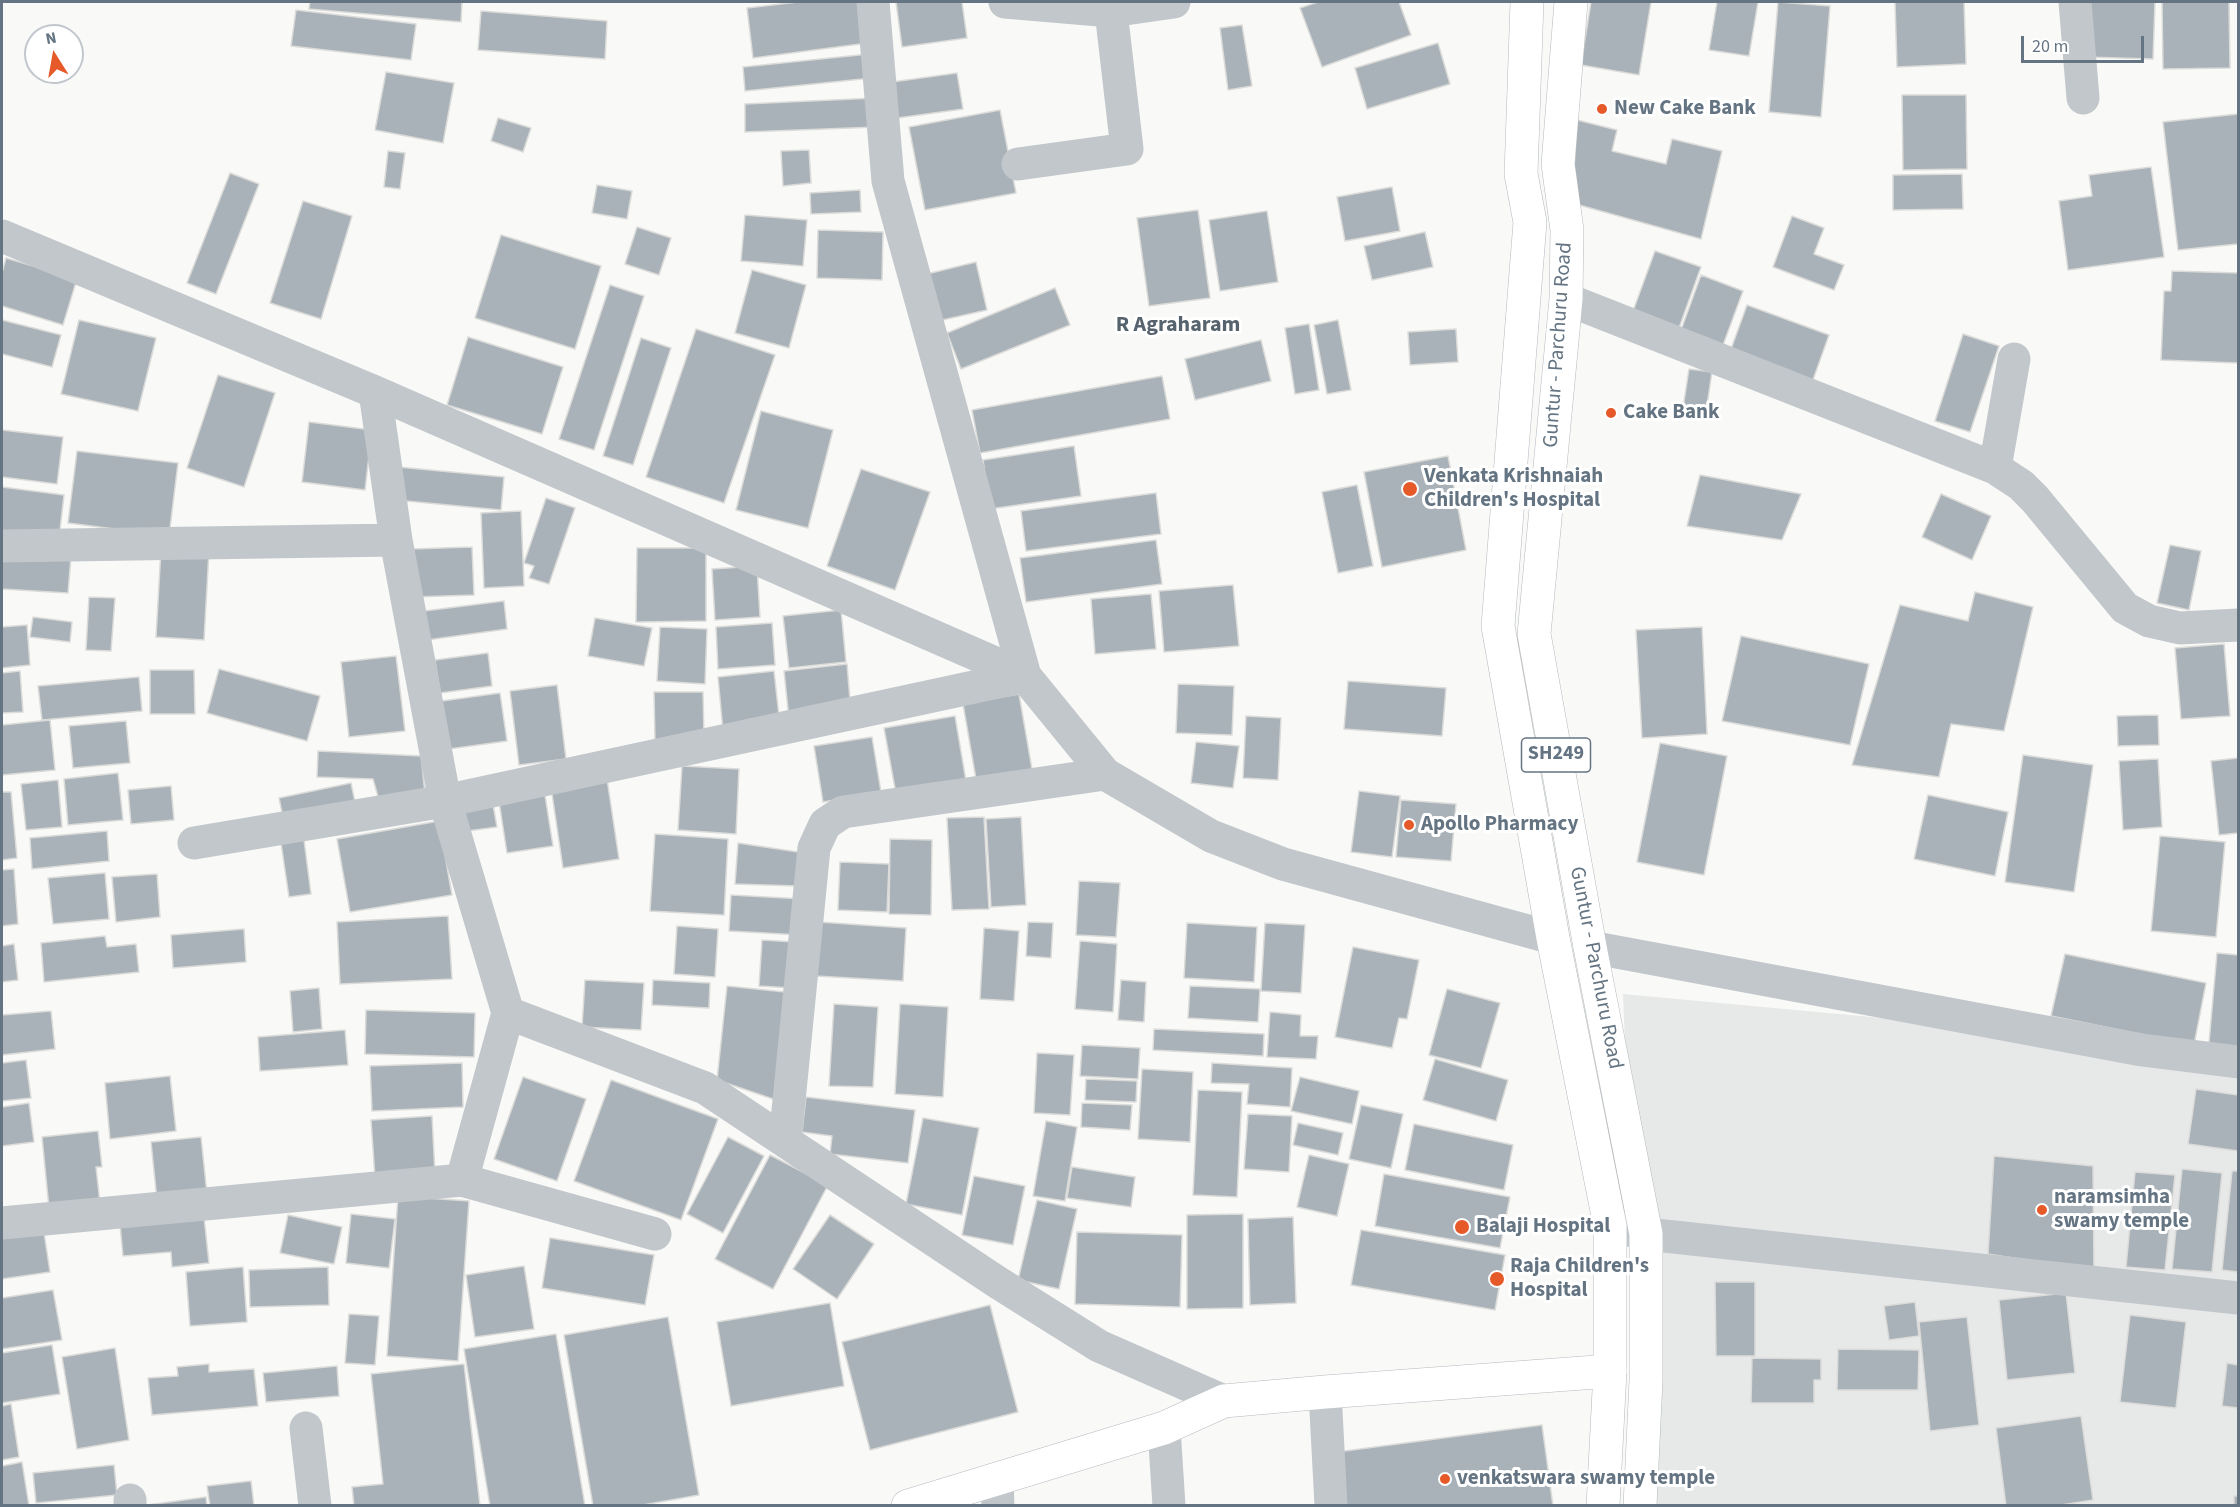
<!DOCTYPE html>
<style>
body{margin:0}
#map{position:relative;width:2240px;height:1507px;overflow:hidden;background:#f9f9f7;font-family:"Source Sans 3",sans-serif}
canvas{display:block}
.frame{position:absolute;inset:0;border:3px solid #647482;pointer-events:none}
.north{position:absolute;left:24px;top:24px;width:60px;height:60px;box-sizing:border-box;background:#fff;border:2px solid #c1c7cd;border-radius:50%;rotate:349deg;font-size:16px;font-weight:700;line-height:24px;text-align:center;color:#647482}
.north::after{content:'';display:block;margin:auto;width:21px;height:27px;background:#e65929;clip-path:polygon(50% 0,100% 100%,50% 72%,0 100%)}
.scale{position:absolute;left:2021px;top:36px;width:123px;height:27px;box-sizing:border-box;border:3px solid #647482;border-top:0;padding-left:8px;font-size:18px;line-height:21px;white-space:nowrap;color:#647482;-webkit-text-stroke:4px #fff;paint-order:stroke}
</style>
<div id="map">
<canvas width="2240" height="1507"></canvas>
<div class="frame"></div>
<div class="north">N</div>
<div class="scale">20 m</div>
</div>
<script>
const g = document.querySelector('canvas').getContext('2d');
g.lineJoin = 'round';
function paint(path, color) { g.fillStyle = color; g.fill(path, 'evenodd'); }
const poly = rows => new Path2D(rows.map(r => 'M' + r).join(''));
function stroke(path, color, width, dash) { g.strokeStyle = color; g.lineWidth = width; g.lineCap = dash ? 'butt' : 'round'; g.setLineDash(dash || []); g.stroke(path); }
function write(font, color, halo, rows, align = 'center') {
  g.font = font + ' "Source Sans 3",sans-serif'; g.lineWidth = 6; g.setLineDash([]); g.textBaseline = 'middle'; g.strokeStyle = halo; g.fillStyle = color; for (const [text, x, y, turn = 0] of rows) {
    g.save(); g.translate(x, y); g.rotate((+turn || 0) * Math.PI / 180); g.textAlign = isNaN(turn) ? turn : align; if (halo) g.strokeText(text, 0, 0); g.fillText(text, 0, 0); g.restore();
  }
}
paint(poly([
 [1623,994,2238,1051,2238,1505,1644,1505]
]), '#e7e8e8');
const building = poly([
 [310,2,462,2,461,22,309,9,310,2],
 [798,2,862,2,868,43,753,58,747,8,798,2],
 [896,2,962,2,967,38,902,47,896,2],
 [1318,2,1399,2,1411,35,1322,67,1300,8,1318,2],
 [1591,2,1651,2,1639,75,1581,65,1591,2],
 [1717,2,1758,2,1749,56,1709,50,1717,2],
 [1778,2,1830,6,1821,117,1769,112,1778,2],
 [1895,2,1964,2,1966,64,1897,67,1895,2],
 [2088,2,2155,2,2153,59,2086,57,2088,2],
 [2162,2,2229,2,2230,68,2163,69,2162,2],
 [296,10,416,24,411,60,291,46,296,10],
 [481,11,607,21,605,59,478,50,481,11],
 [1242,25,1252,86,1228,90,1220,28,1242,25],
 [1438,43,1450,84,1367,109,1355,68,1438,43],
 [869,54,872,78,745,91,743,67,869,54],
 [386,72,454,83,443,143,375,130,386,72],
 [957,73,963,109,890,119,885,83,957,73],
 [1902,95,1966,95,1967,169,1903,170,1902,95],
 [876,98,877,127,745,132,745,104,876,98],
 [1000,110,1016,193,925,210,909,127,1000,110],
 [2238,114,2238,244,2178,250,2163,122,2238,114],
 [498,118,531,128,523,152,491,141,498,118],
 [1577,120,1617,130,1612,151,1666,164,1672,139,1722,151,1701,239,1572,203,1577,120],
 [809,150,811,183,783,186,781,151,809,150],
 [388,151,405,153,400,189,384,187,388,151],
 [2151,167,2164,257,2068,270,2059,201,2092,196,2089,175,2151,167],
 [230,173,259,184,216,294,187,283,230,173],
 [1962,174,1963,209,1893,210,1893,175,1962,174],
 [597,185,632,191,627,219,592,213,597,185],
 [1392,187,1400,231,1345,241,1337,197,1392,187],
 [860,190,861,212,811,214,810,193,860,190],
 [303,201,352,216,321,319,270,303,303,201],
 [1198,210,1210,298,1149,306,1137,218,1198,210],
 [1267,211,1278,282,1220,291,1209,220,1267,211],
 [745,215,807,220,803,266,741,261,745,215],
 [1792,216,1824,228,1814,254,1844,265,1834,290,1773,267,1792,216],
 [637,227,671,238,659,275,625,264,637,227],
 [818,230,883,232,882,280,817,278,818,230],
 [1425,232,1433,267,1372,280,1364,246,1425,232],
 [501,235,601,266,575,349,475,318,501,235],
 [1655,251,1701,267,1675,339,1629,322,1655,251],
 [6,258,77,279,63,325,2,306,2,273,6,258],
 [976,262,987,310,938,321,927,274,976,262],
 [752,270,806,285,789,348,735,333,752,270],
 [2172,271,2238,273,2238,363,2161,360,2164,291,2171,291,2172,271],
 [1701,275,1743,291,1719,356,1677,341,1701,275],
 [610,285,644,296,594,450,559,439,610,285],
 [1055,288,1070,325,961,369,947,333,1055,288],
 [1747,305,1829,335,1809,391,1727,360,1747,305],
 [2,320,61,335,52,367,2,354,2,320],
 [79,320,156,338,138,411,61,394,79,320],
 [1338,320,1351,390,1327,394,1314,325,1338,320],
 [1309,324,1319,390,1295,394,1285,328,1309,324],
 [696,329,775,355,724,503,646,477,696,329],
 [1456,329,1458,362,1410,365,1408,332,1456,329],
 [1963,334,1999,346,1970,432,1935,421,1963,334],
 [468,337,563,367,542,434,447,405,468,337],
 [641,338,671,348,633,465,603,456,641,338],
 [1261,340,1271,381,1195,400,1185,359,1261,340],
 [1689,369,1712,372,1706,412,1683,408,1689,369],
 [218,375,275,393,244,487,187,468,218,375],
 [1162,376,1170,419,980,453,972,410,1162,376],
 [761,411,833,430,808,528,736,510,761,411],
 [309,422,372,430,365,490,302,482,309,422],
 [2,430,63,437,57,484,2,477,2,430],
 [1074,446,1081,496,990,509,983,460,1074,446],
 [77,451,178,463,169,536,68,523,77,451],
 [1448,456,1466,550,1382,567,1364,472,1448,456],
 [398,467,504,477,501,510,396,500,398,467],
 [861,469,930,492,895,590,827,566,861,469],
 [1700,475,1801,494,1782,540,1687,526,1700,475],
 [1357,485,1373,566,1338,573,1322,492,1357,485],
 [2,487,64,495,59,539,2,532,2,487],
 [1156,493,1161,534,1026,551,1021,511,1156,493],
 [1941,494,1991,516,1972,560,1922,537,1941,494],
 [546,498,575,508,549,584,529,578,534,566,524,563,546,498],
 [521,511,524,586,484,588,481,513,521,511],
 [1156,540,1162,584,1026,602,1020,558,1156,540],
 [2170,545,2201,551,2189,610,2157,603,2170,545],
 [472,547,474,595,414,597,412,549,472,547],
 [637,548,706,548,706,621,636,622,637,548],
 [161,549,209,551,204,640,156,637,161,549],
 [2,552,71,557,68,593,2,589,2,552],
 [757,566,760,617,715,620,712,569,757,566],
 [1233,585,1239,646,1164,652,1159,591,1233,585],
 [1975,592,2033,607,2004,731,1951,724,1939,777,1852,765,1900,605,1968,621,1975,592],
 [1151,594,1156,649,1095,654,1091,599,1151,594],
 [89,597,115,598,111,651,86,650,89,597],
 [504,601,507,629,427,640,424,611,504,601],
 [841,610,846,662,789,668,783,616,841,610],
 [33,617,72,622,70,642,30,637,33,617],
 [595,618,652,628,644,666,588,656,595,618],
 [772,623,775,665,718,669,716,627,772,623],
 [27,625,30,665,2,668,2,627,27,625],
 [660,627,707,629,705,684,657,681,660,627],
 [1702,627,1707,734,1642,738,1636,630,1702,627],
 [1741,636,1869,664,1850,745,1722,721,1741,636],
 [2224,644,2230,716,2181,719,2175,648,2224,644],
 [488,653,492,686,440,693,435,660,488,653],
 [396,656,405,731,349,737,341,662,396,656],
 [847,664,851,712,789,719,784,671,847,664],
 [219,669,320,696,307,741,207,713,219,669],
 [150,670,194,670,195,714,150,714,150,670],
 [20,671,23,712,2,713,2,673,20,671],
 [774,671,780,725,723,731,718,677,774,671],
 [139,677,142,711,42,720,38,686,139,677],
 [1348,681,1446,688,1442,736,1344,729,1348,681],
 [1178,684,1234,686,1232,735,1176,733,1178,684],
 [557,685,566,759,519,765,510,691,557,685],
 [654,692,703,692,704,739,655,740,654,692],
 [500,693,507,741,449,749,442,701,500,693],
 [1019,694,1033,775,977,785,963,704,1019,694],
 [2158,715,2159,745,2118,746,2117,716,2158,715],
 [955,716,966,781,896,794,884,728,955,716],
 [1246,716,1281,718,1278,780,1243,778,1246,716],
 [50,720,55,770,2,775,2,725,50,720],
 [126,721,130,763,73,768,69,726,126,721],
 [872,737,881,792,823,802,814,746,872,737],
 [1196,742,1239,746,1233,788,1191,783,1196,742],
 [1660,743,1727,756,1704,875,1637,862,1660,743],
 [318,751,421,756,425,794,381,807,373,779,317,777,318,751],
 [2023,755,2093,765,2074,892,2005,882,2023,755],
 [2238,758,2238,833,2219,835,2211,761,2238,758],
 [2158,759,2162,827,2123,830,2119,761,2158,759],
 [682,766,739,769,736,834,678,830,682,766],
 [118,773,123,820,68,825,64,779,118,773],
 [607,779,619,859,563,868,551,787,607,779],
 [58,780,62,827,26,830,21,784,58,780],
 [351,783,356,807,284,822,279,798,351,783],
 [171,786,174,820,131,824,128,790,171,786],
 [544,789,553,846,507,853,498,795,544,789],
 [1359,791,1400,796,1392,857,1351,852,1359,791],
 [2,792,11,792,17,858,2,860,2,792],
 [1928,795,2008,812,1995,876,1914,859,1928,795],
 [492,799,497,827,467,831,463,803,492,799],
 [1401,800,1456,804,1451,861,1396,857,1401,800],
 [984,817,989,909,952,910,947,818,984,817],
 [1021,817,1026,905,991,907,986,819,1021,817],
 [439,821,452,895,350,912,337,839,439,821],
 [107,831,109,861,32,869,30,838,107,831],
 [655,834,728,839,724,915,650,911,655,834],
 [2160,836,2225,842,2216,937,2151,931,2160,836],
 [890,839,932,840,931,915,889,914,890,839],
 [304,840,311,894,289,897,281,843,304,840],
 [738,843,798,852,798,886,735,884,738,843],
 [840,862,889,864,887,912,838,910,840,862],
 [14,869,18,924,2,926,2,870,14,869],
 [105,873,109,919,53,924,48,878,105,873],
 [157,874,160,917,116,922,112,877,157,874],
 [1079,881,1120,883,1116,937,1076,935,1079,881],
 [731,895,803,899,801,935,729,931,731,895],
 [448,916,452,979,340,984,337,922,448,916],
 [819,922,906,928,903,981,816,976,819,922],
 [1028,922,1053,923,1051,958,1026,956,1028,922],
 [1187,923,1257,927,1254,982,1184,978,1187,923],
 [1265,923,1305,925,1301,993,1261,991,1265,923],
 [677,926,718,929,715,977,674,974,677,926],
 [984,928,1019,931,1014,1001,980,999,984,928],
 [244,929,246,962,173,968,171,935,244,929],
 [105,936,107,947,136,944,139,972,44,982,41,943,105,936],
 [762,940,795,942,793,988,759,986,762,940],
 [1080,941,1117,944,1113,1012,1075,1009,1080,941],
 [14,944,18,980,2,982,2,946,14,944],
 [1353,947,1419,960,1407,1019,1399,1018,1392,1048,1335,1037,1353,947],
 [2217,953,2238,955,2238,1057,2208,1054,2217,953],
 [2065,954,2206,983,2194,1045,2051,1016,2065,954],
 [585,980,644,983,641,1030,582,1027,585,980],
 [653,980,710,983,709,1008,652,1005,653,980],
 [1121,980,1146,982,1144,1022,1118,1020,1121,980],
 [727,986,785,992,776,1100,717,1080,727,986],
 [1190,986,1260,989,1258,1022,1188,1018,1190,986],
 [319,988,322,1029,293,1032,290,991,319,988],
 [1447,989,1500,1003,1481,1068,1429,1055,1447,989],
 [834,1004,878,1007,873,1087,829,1086,834,1004],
 [900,1004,948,1007,943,1097,895,1094,900,1004],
 [366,1010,475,1013,474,1057,365,1054,366,1010],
 [51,1011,55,1049,2,1055,2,1015,51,1011],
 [1270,1012,1301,1015,1300,1036,1318,1036,1316,1059,1267,1057,1270,1012],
 [1154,1029,1264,1034,1263,1056,1153,1050,1154,1029],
 [345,1030,348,1065,260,1071,258,1037,345,1030],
 [1082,1045,1140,1048,1138,1079,1080,1076,1082,1045],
 [1037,1053,1074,1055,1070,1115,1034,1113,1037,1053],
 [1435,1059,1508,1080,1496,1121,1423,1100,1435,1059],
 [26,1060,31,1098,2,1101,2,1063,26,1060],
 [462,1063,463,1107,372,1111,370,1066,462,1063],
 [1212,1063,1292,1068,1290,1107,1247,1104,1249,1084,1211,1083,1212,1063],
 [1142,1069,1193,1072,1190,1142,1138,1139,1142,1069],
 [170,1076,176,1131,110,1139,105,1083,170,1076],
 [523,1077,586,1099,557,1181,494,1159,523,1077],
 [1300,1077,1359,1091,1352,1124,1291,1111,1300,1077],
 [1086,1079,1137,1081,1136,1102,1085,1100,1086,1079],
 [611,1080,718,1119,681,1220,574,1181,611,1080],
 [2196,1089,2238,1095,2238,1151,2188,1144,2196,1089],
 [1198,1090,1242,1092,1237,1197,1193,1195,1198,1090],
 [806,1097,915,1110,908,1163,830,1154,832,1136,802,1132,806,1097],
 [29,1103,34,1142,2,1146,2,1107,29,1103],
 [1082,1103,1132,1105,1130,1130,1081,1127,1082,1103],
 [1361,1105,1403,1114,1391,1168,1349,1159,1361,1105],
 [1248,1114,1292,1116,1289,1172,1244,1169,1248,1114],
 [432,1116,435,1174,375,1178,371,1120,432,1116],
 [923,1118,979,1128,962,1215,906,1204,923,1118],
 [1046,1121,1077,1127,1065,1201,1033,1196,1046,1121],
 [1298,1123,1343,1133,1338,1155,1293,1145,1298,1123],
 [1414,1124,1513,1145,1504,1190,1405,1170,1414,1124],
 [98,1131,102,1167,96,1167,100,1203,49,1208,42,1137,98,1131],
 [201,1137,207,1194,157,1200,151,1142,201,1137],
 [728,1137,764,1156,723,1233,687,1214,728,1137],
 [770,1155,828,1185,773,1289,715,1259,770,1155],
 [1309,1155,1349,1164,1337,1216,1297,1207,1309,1155],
 [1994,1156,2093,1166,2094,1271,1988,1254,1994,1156],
 [1072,1167,1135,1177,1131,1207,1067,1198,1072,1167],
 [2182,1169,2222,1173,2212,1272,2172,1269,2182,1169],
 [2232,1171,2238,1171,2238,1272,2222,1270,2232,1171],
 [2135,1172,2175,1175,2165,1270,2126,1267,2135,1172],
 [1384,1174,1510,1197,1500,1248,1375,1226,1384,1174],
 [974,1176,1025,1186,1013,1245,962,1235,974,1176],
 [398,1196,469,1201,458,1361,387,1356,398,1196],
 [1037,1200,1077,1209,1059,1289,1018,1280,1037,1200],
 [351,1214,395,1219,389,1268,346,1263,351,1214],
 [1243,1214,1243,1308,1187,1309,1187,1215,1243,1214],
 [288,1215,342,1227,334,1264,280,1253,288,1215],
 [830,1215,874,1244,837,1299,793,1269,830,1215],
 [204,1217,209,1263,172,1267,171,1252,123,1256,120,1225,204,1217],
 [1293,1217,1296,1303,1250,1305,1248,1219,1293,1217],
 [43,1226,50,1272,2,1279,2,1233,43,1226],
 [1361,1230,1505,1255,1495,1310,1351,1285,1361,1230],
 [1077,1232,1182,1235,1180,1307,1075,1304,1077,1232],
 [550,1238,654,1255,645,1305,542,1288,550,1238],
 [524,1266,534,1329,475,1337,466,1275,524,1266],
 [243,1267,247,1322,190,1326,186,1272,243,1267],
 [328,1267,329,1305,250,1307,249,1270,328,1267],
 [1715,1282,1755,1282,1755,1356,1716,1356,1715,1282],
 [53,1290,62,1340,2,1349,2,1298,53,1290],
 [2066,1293,2075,1373,2007,1380,1999,1300,2066,1293],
 [1915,1302,1919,1336,1889,1340,1884,1306,1915,1302],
 [830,1303,844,1386,731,1406,717,1322,830,1303],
 [990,1305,1018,1412,870,1450,842,1342,990,1305],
 [349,1314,379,1316,375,1365,345,1363,349,1314],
 [2130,1315,2186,1322,2176,1408,2120,1402,2130,1315],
 [668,1317,699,1495,637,1506,593,1506,564,1335,668,1317],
 [1967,1317,1979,1425,1930,1431,1919,1322,1967,1317],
 [556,1334,585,1506,490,1506,464,1349,556,1334],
 [52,1345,60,1394,2,1403,2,1353,52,1345],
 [115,1348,129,1440,77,1449,62,1357,115,1348],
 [1838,1349,1919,1350,1918,1390,1837,1390,1838,1349],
 [1752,1358,1821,1359,1821,1380,1814,1380,1814,1403,1751,1403,1752,1358],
 [2227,1363,2238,1365,2238,1408,2222,1406,2227,1363],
 [209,1364,209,1372,254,1369,258,1406,152,1415,148,1378,178,1376,177,1367,209,1364],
 [464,1364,480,1506,354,1506,352,1487,383,1484,371,1374,464,1364],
 [337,1366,339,1396,266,1402,263,1373,337,1366],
 [11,1404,19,1457,2,1460,2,1406,11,1404],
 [2081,1416,2093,1500,2055,1506,2006,1506,1996,1428,2081,1416],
 [1542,1425,1553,1506,1344,1506,1337,1452,1542,1425],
 [22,1462,29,1506,2,1506,2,1466,22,1462],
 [114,1465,117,1495,36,1503,33,1473,114,1465],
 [251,1481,254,1506,210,1506,207,1486,251,1481],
 [2234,1496,2238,1496,2238,1506,2234,1506,2234,1496],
 [206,1497,207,1506,147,1506,147,1505,206,1497]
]);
paint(building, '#a9b2b8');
stroke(building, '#dbdbd9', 1.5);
const secondary = poly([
 [908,1506,1164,1428,1224,1401,1325,1392,1610,1371]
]);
const primary = poly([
 [1527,2,1521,174,1530,222,1498,626,1553,938,1610,1226,1610,1371,1603,1506],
 [1571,2,1558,164,1567,230,1566,299,1534,634,1590,947,1646,1234,1646,1380,1640,1506]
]);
stroke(secondary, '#b5babf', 34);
stroke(primary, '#b4b9bd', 34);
stroke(poly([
 [1005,2,1111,11,1174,2],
 [2075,2,2083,98],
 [1018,164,1127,149,1111,11],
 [2,236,375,392,1025,676,1105,774,1211,836,1283,864,1553,938],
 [1566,299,1995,468,2021,485,2035,499,2125,608,2149,621,2180,628,2238,625],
 [375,392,396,540,445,801,508,1013,705,1088,997,1282,1099,1346,1224,1401],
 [1995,468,2014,359],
 [2,546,396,540],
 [194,843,445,801,1025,676,888,181,873,2],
 [1590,947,2142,1050,2238,1062],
 [785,1141,814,848,825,824,843,812,1105,774],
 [462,1180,508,1013],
 [2,1223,462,1180,655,1234],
 [1610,1226,1646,1234,2238,1298],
 [1325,1392,1331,1506],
 [306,1428,315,1506],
 [1164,1428,1169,1506],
 [997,1480,998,1506],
 [130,1500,130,1506]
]), '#c2c7cb', 33);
stroke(secondary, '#fff', 33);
stroke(primary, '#fff', 33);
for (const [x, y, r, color] of [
 [1602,109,6,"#e65929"],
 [1611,413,6,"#e65929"],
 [1410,489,8,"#e65929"],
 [1409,825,6,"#e65929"],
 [2042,1210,6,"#e65929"],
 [1462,1227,8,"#e65929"],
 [1497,1279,8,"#e65929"],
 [1445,1479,6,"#e65929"]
]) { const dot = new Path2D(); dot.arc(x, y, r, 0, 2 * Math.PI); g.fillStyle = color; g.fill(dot); stroke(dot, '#fff', 2); }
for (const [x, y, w] of [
 [1556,755,69]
]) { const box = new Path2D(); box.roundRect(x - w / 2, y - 17, w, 34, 4.5); g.fillStyle = '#fff'; g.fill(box); stroke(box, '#647482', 1.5); }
write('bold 20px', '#647482', null, [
 ["SH249",1556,755]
]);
write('bold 21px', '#647482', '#fff', [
 ["New Cake Bank",1614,109],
 ["Cake Bank",1623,413],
 ["Venkata Krishnaiah",1424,477],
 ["Children's Hospital",1424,501],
 ["Apollo Pharmacy",1421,825],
 ["naramsimha",2054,1198],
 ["swamy temple",2054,1222],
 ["Balaji Hospital",1476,1227],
 ["Raja Children's",1510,1267],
 ["Hospital",1510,1291],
 ["venkatswara swamy temple",1457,1479]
], 'left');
write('21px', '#647482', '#fff', [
 ["Guntur - Parchuru Road",1559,345,-86],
 ["Guntur - Parchuru Road",1595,968,79]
]);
write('bold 22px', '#56626d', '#fff', [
 ["R Agraharam",1178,326]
]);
</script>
